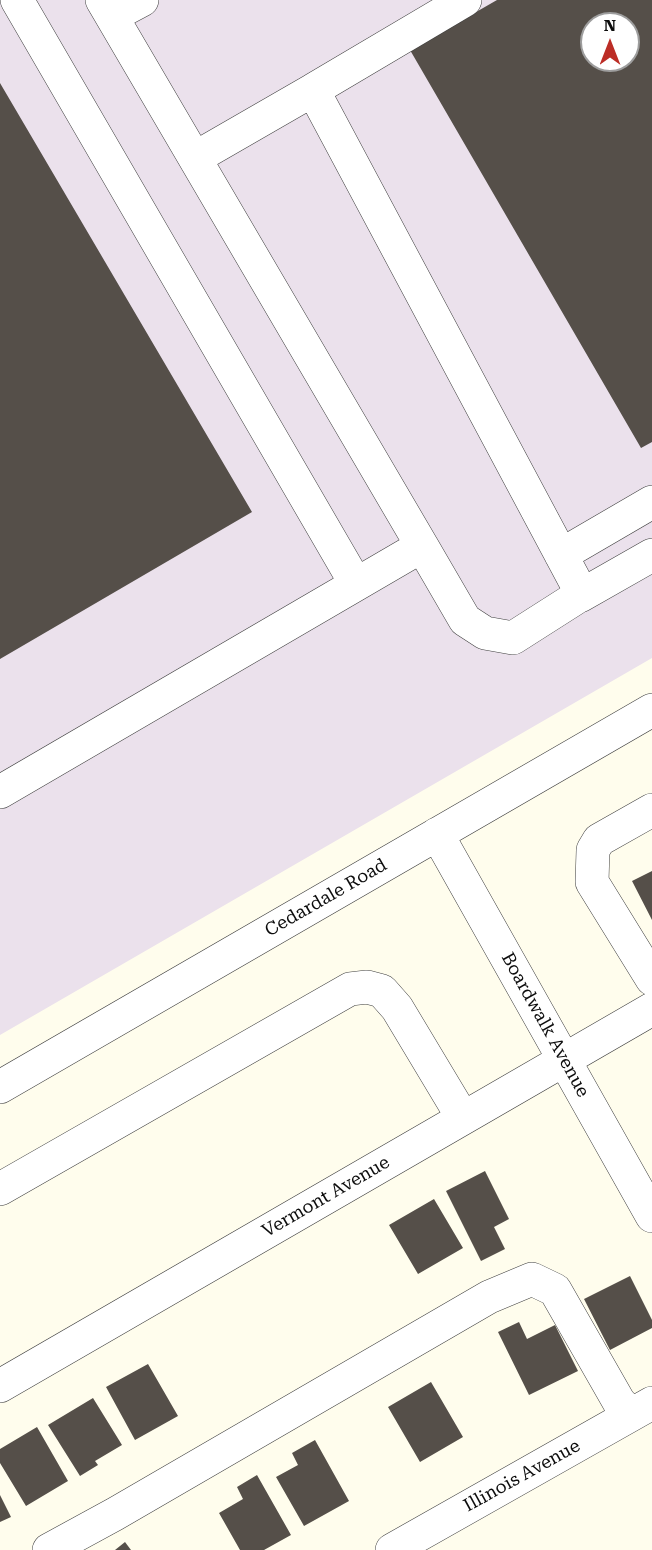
<!DOCTYPE html>
<style>
body{margin:0}
#map{position:relative;width:652px;height:1550px;overflow:hidden;background:#fffded;font-family:"Roboto Serif",serif}
canvas{display:block}
.north{position:absolute;left:580px;top:12px;width:60px;height:60px;box-sizing:border-box;background:#fff;border:2px solid #9e9e9e;border-radius:50%;rotate:0deg;font-size:16px;font-weight:700;line-height:24px;text-align:center;color:#0d0d0d}
.north::after{content:'';display:block;margin:auto;width:21px;height:27px;background:#bc2d26;clip-path:polygon(50% 0,100% 100%,50% 72%,0 100%)}
</style>
<div id="map">
<canvas width="652" height="1550"></canvas>
<div class="north">N</div>
</div>
<script>
const g = document.querySelector('canvas').getContext('2d');
g.lineJoin = 'round';
function paint(path, color) { g.fillStyle = color; g.fill(path, 'evenodd'); }
const poly = rows => new Path2D(rows.map(r => 'M' + r).join(''));
function stroke(path, color, width, dash) { g.strokeStyle = color; g.lineWidth = width; g.lineCap = dash ? 'butt' : 'round'; g.setLineDash(dash || []); g.stroke(path); }
function write(font, color, halo, rows, align = 'center') {
  g.font = font + ' "Roboto Serif",serif'; g.lineWidth = 6; g.setLineDash([]); g.textBaseline = 'middle'; g.strokeStyle = halo; g.fillStyle = color; for (const [text, x, y, turn = 0] of rows) {
    g.save(); g.translate(x, y); g.rotate((+turn || 0) * Math.PI / 180); g.textAlign = isNaN(turn) ? turn : align; if (halo) g.strokeText(text, 0, 0); g.fillText(text, 0, 0); g.restore();
  }
}
paint(poly([
 [0,0,652,0,652,658,0,1035],
 [592,24,628,24,628,60,592,60]
]), '#ebe1ec');
paint(poly([
 [497,0,652,0,652,442,641,448,410,50],
 [592,24,628,24,628,60,592,60],
 [0,83,252,512,0,659],
 [652,871,652,920,632,881],
 [485,1171,509,1219,494,1227,505,1249,481,1261,446,1191],
 [434,1199,463,1248,418,1274,389,1225],
 [630,1276,652,1320,652,1328,610,1350,584,1299],
 [519,1322,527,1339,555,1325,578,1371,529,1395,498,1332],
 [148,1364,178,1416,135,1440,106,1387],
 [431,1382,463,1437,420,1462,388,1407],
 [93,1398,122,1445,95,1461,98,1465,80,1476,48,1425],
 [37,1427,68,1481,26,1506,0,1463,0,1449],
 [315,1440,349,1501,304,1526,276,1477,298,1465,292,1453],
 [257,1475,291,1535,264,1550,240,1550,219,1513,243,1499,237,1487],
 [0,1495,11,1517,0,1522],
 [125,1542,131,1550,115,1550]
]), '#554f49');
const minor = poly([
 [17,0,356,584],
 [112,16,142,0],
 [313,90,465,0],
 [195,158,313,90,582,594,513,638,485,633,465,620,422,546],
 [561,555,652,502],
 [580,596,652,555],
 [0,792,422,546,102,0],
 [652,810,599,840,593,850,592,882,652,979],
 [437,834,652,1216],
 [0,1087,652,710],
 [0,1189,350,989,367,987,382,991,397,1008,463,1118],
 [0,1386,652,1009],
 [49,1550,115,1514,489,1297,532,1279,555,1290,619,1402,631,1414],
 [392,1550,652,1403]
]);
stroke(minor, '#404040', 34);
stroke(minor, '#fff', 33);
write('18px', '#0d0d0d', '#fff', [
 ["Cedardale Road",326,898,-30],
 ["Boardwalk Avenue",545,1025,61],
 ["Vermont Avenue",326,1197,-30],
 ["Illinois Avenue",522,1476,-29]
]);
</script>
